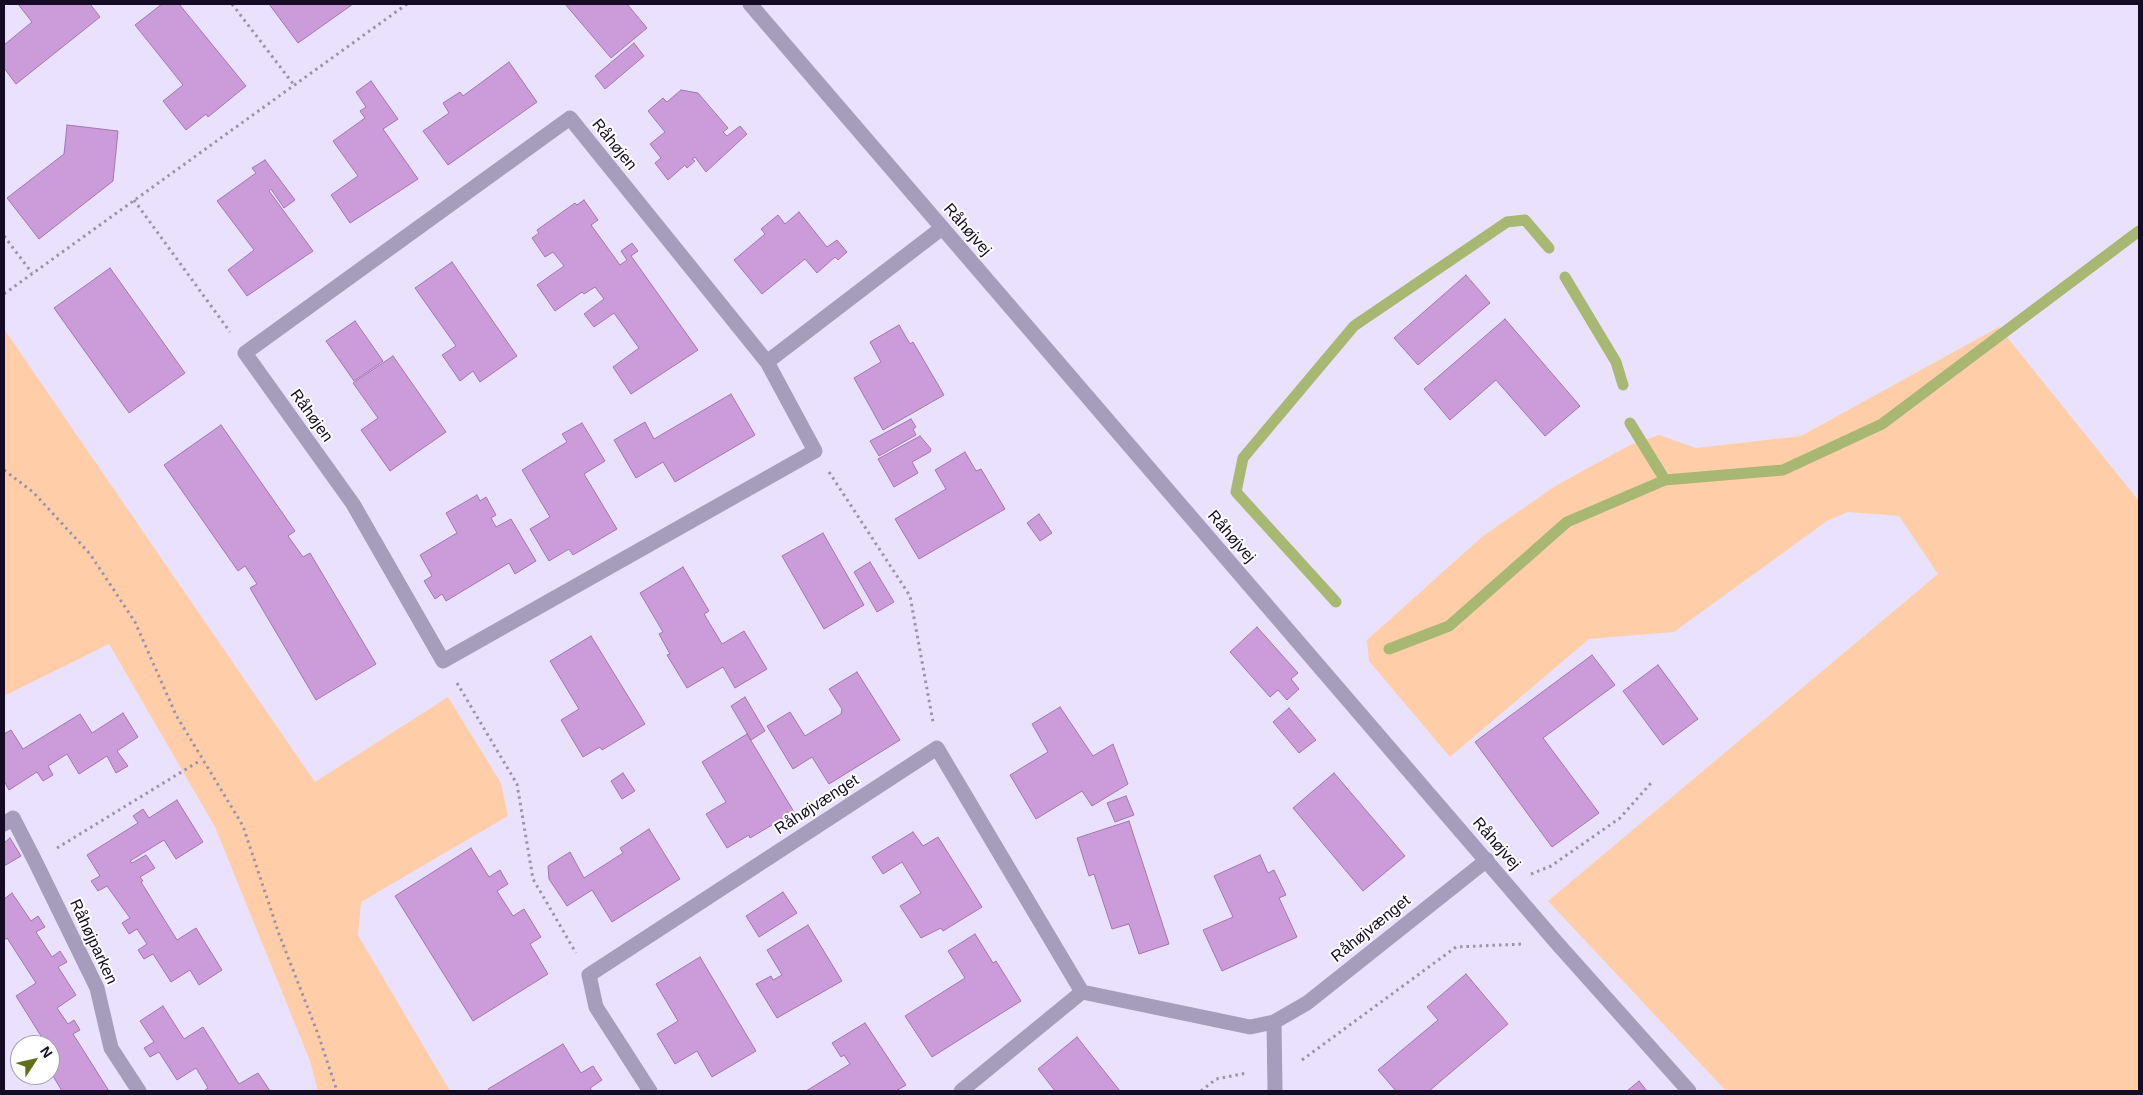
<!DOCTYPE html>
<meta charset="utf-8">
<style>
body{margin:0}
#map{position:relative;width:2143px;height:1095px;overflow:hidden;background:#eae1ff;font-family:Helvetica,sans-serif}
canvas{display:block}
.frame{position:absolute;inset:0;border:5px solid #150b25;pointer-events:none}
.north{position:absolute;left:10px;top:1035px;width:50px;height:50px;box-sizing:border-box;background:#fff;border:1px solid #a19da8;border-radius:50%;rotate:55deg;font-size:14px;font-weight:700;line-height:20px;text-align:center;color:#150b25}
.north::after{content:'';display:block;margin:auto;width:18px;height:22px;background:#616f19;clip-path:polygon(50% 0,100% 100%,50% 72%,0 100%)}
</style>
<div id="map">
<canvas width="2143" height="1095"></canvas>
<div class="frame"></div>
<div class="north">N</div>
</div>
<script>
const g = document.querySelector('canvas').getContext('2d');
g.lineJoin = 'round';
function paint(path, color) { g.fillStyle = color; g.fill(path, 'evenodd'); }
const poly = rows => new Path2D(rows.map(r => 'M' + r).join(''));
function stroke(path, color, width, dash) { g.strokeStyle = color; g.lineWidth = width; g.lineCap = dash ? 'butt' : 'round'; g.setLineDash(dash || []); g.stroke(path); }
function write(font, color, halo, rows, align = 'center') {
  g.font = font + ' Helvetica,sans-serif'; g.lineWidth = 4; g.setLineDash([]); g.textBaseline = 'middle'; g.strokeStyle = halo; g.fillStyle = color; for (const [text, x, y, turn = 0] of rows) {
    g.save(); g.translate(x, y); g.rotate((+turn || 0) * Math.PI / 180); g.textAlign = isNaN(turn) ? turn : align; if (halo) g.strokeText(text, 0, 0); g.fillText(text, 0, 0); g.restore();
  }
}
paint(poly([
 [1999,327,2139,501,2139,1091,1726,1091,1548,901,1938,574,1899,516,1848,512,1827,521,1674,632,1589,639,1450,757,1369,661,1367,640,1483,536,1557,485,1630,445,1659,435,1696,448,1801,436],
 [4,329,315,782,448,697,501,783,508,816,361,902,358,935,450,1091,318,1091,310,1061,215,827,109,644,4,696]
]), '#ffcea9');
stroke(poly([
 [1565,277,1616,362,1623,385],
 [1630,423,1665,480],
 [1336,602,1236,492,1243,458,1354,326,1507,222,1525,220,1549,248],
 [1389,649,1449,626,1567,522,1665,480,1783,470,1882,424,2139,231]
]), '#a8b772', 11);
const building = poly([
 [18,4,90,4,100,17,16,84,4,68,4,45,32,22,18,4],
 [162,4,179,4,246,86,208,117,206,114,186,130,163,101,183,85,135,25,162,4],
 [269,4,353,4,298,43,269,4],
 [565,4,627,4,647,28,611,58,565,4],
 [634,43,644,56,605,89,595,76,634,43],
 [509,62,537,102,448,165,423,131,449,113,443,103,460,92,463,96,509,62],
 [371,81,398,119,383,129,418,179,350,223,331,195,358,176,333,141,365,118,360,111,366,107,356,92,371,81],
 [681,90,698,93,728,128,723,132,727,136,740,126,747,134,706,172,695,157,692,159,695,161,687,168,685,165,668,180,655,163,661,158,650,144,665,132,648,111,663,98,667,102,681,90],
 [67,125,118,131,113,181,39,239,7,198,64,154,67,125],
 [265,160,295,200,284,208,271,189,269,191,313,251,247,296,228,270,254,250,217,201,256,173,252,168,265,160],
 [584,200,598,220,591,225,620,265,627,260,621,251,632,243,638,251,631,256,698,350,631,394,613,367,639,348,614,313,594,327,584,314,604,299,595,287,584,294,582,292,555,311,537,285,564,266,553,252,545,257,532,238,539,233,537,230,575,203,577,205,584,200],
 [799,212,827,247,837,240,847,252,838,260,835,257,817,273,805,259,762,294,734,260,765,234,761,229,778,215,785,224,799,212],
 [452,262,517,356,480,382,473,371,460,381,442,355,456,346,415,288,452,262],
 [110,268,185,373,129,413,54,308,110,268],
 [1466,275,1490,303,1418,365,1394,338,1466,275],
 [1505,319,1580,406,1545,436,1496,380,1450,420,1424,389,1505,319],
 [355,321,383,361,354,381,326,341,355,321],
 [899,325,910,344,913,342,944,395,883,430,854,378,881,362,870,342,899,325],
 [393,356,446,432,390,471,361,430,378,418,353,383,393,356],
 [731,394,755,435,675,482,663,462,636,478,614,440,645,422,654,439,731,394],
 [911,419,916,427,913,429,916,435,879,456,870,441,911,419],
 [582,423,605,461,584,474,617,529,573,555,569,549,549,561,530,529,550,517,522,470,567,442,562,434,582,423],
 [221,425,295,531,288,536,303,557,310,553,376,664,316,700,250,588,257,584,245,566,238,571,164,465,221,425],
 [920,436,931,449,930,452,912,462,918,473,894,487,878,459,920,436],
 [965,452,976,471,981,469,1005,509,919,559,895,519,946,489,935,470,965,452],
 [477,495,480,501,486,497,496,515,491,518,496,527,511,519,536,561,515,574,509,563,446,601,442,594,435,599,424,581,432,576,420,555,457,533,446,513,477,495],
 [1039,514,1052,533,1040,541,1027,523,1039,514],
 [823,533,864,605,824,629,782,556,823,533],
 [870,562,894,602,877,612,854,572,870,562],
 [683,567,709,611,704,614,722,644,744,631,767,669,735,688,723,667,687,688,667,655,670,654,659,634,663,632,640,593,683,567],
 [1257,627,1298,673,1291,679,1299,689,1287,700,1278,690,1270,697,1230,652,1257,627],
 [591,636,645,724,602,750,600,747,583,757,561,720,579,709,550,661,591,636],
 [1592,655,1615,685,1543,738,1599,813,1552,847,1475,742,1592,655],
 [1658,665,1698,719,1663,745,1623,691,1658,665],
 [857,672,900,740,829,784,812,757,793,769,767,726,790,712,805,736,841,714,842,709,829,689,857,672],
 [745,697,765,731,751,740,731,706,745,697],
 [1060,707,1093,756,1113,744,1128,784,1092,806,1082,791,1036,819,1010,775,1048,752,1032,724,1060,707],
 [1289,708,1316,740,1299,753,1273,722,1289,708],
 [123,713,138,737,117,751,128,766,116,773,107,756,79,774,67,754,48,766,53,775,43,781,37,772,9,790,4,781,4,734,11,730,23,749,80,714,92,733,123,713],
 [747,734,794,812,750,838,749,835,727,848,706,814,726,802,702,762,747,734],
 [623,773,635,791,622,799,611,781,623,773],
 [1334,773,1405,856,1363,891,1293,808,1334,773],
 [1126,796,1134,815,1115,822,1107,803,1126,796],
 [177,800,203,842,176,859,164,840,130,861,132,863,146,855,155,868,140,877,143,881,141,882,177,940,196,928,222,970,199,985,190,970,171,982,153,954,144,959,138,950,147,944,137,929,129,934,122,923,130,918,107,886,98,891,91,881,100,876,87,855,138,823,133,816,143,809,149,818,177,800],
 [1129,821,1169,944,1139,954,1129,924,1112,929,1094,874,1089,876,1077,838,1129,821],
 [649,829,680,879,612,922,592,890,567,906,549,879,548,866,570,852,584,878,623,853,620,848,649,829],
 [913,832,923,846,938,837,982,907,943,931,941,928,921,938,900,906,921,893,902,862,883,874,872,857,913,832],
 [10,838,21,856,4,866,4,843,10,838],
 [471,848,489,877,500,870,508,884,497,891,513,916,524,909,541,937,530,944,548,974,473,1021,395,896,471,848],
 [1260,855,1268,873,1274,870,1286,895,1279,898,1297,937,1222,971,1203,930,1233,917,1214,876,1260,855],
 [783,892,797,913,759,937,746,916,783,892],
 [12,893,31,921,38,916,45,927,36,932,52,957,60,951,67,962,58,967,76,995,57,1008,68,1024,74,1020,80,1030,73,1034,109,1091,62,1091,50,1071,50,1045,27,1045,41,1036,16,996,36,983,7,938,4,940,4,899,12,893],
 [808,925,842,981,777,1018,756,984,771,976,773,980,782,975,767,950,808,925],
 [975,934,993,963,996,961,1021,1001,932,1057,905,1016,965,978,948,951,975,934],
 [700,957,756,1051,712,1077,697,1051,675,1064,657,1034,678,1021,656,984,700,957],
 [1466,974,1508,1024,1429,1091,1396,1091,1378,1070,1438,1020,1427,1007,1466,974],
 [163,1006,184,1039,203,1027,239,1084,258,1073,270,1091,204,1091,208,1088,196,1068,177,1080,159,1052,150,1057,144,1048,154,1042,140,1021,163,1006],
 [865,1023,906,1085,896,1091,806,1091,850,1064,844,1055,841,1057,832,1043,865,1023],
 [1077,1037,1120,1091,1055,1091,1038,1069,1077,1037],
 [563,1044,581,1073,593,1066,602,1080,590,1088,592,1091,489,1091,488,1089,563,1044],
 [1639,1081,1647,1091,1627,1091,1639,1081]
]);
paint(building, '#cc9cda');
stroke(building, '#a375b0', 1);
stroke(poly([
 [232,4,294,85],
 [134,200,230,332],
 [4,236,32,273],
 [4,294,407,4],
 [4,470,33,492,90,554,135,622,176,715,243,826,279,934,318,1034,337,1091],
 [829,472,910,596,933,722],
 [457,683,517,784,533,879,576,953],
 [57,848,201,760],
 [1531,874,1551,866,1620,818,1651,783],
 [1302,1060,1456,947,1523,944],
 [1201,1091,1216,1079,1247,1073]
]), '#9b92ae', 3, [2.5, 4]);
stroke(poly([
 [750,4,1556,942,1689,1091],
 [767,362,815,451,443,661,353,504,245,353,570,118,767,362,942,228],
 [4,824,13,818,35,861,97,988,111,1048,139,1091],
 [1274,1022,1275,1091],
 [650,1091,596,1007,589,975,937,748,1082,992,1250,1027,1274,1022,1307,1003,1487,860],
 [961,1091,1082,992]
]), '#a59dbb', 15);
write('16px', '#150b25', '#fff', [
 ["Råhøjen",614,145,51],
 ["Råhøjvej",967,230,49],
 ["Råhøjen",311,416,54],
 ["Råhøjvej",1231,537,49],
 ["Råhøjvænget",817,805,-33],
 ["Råhøjvej",1496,844,49],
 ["Råhøjvænget",1371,929,-39],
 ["Råhøjparken",93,942,65]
]);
</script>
